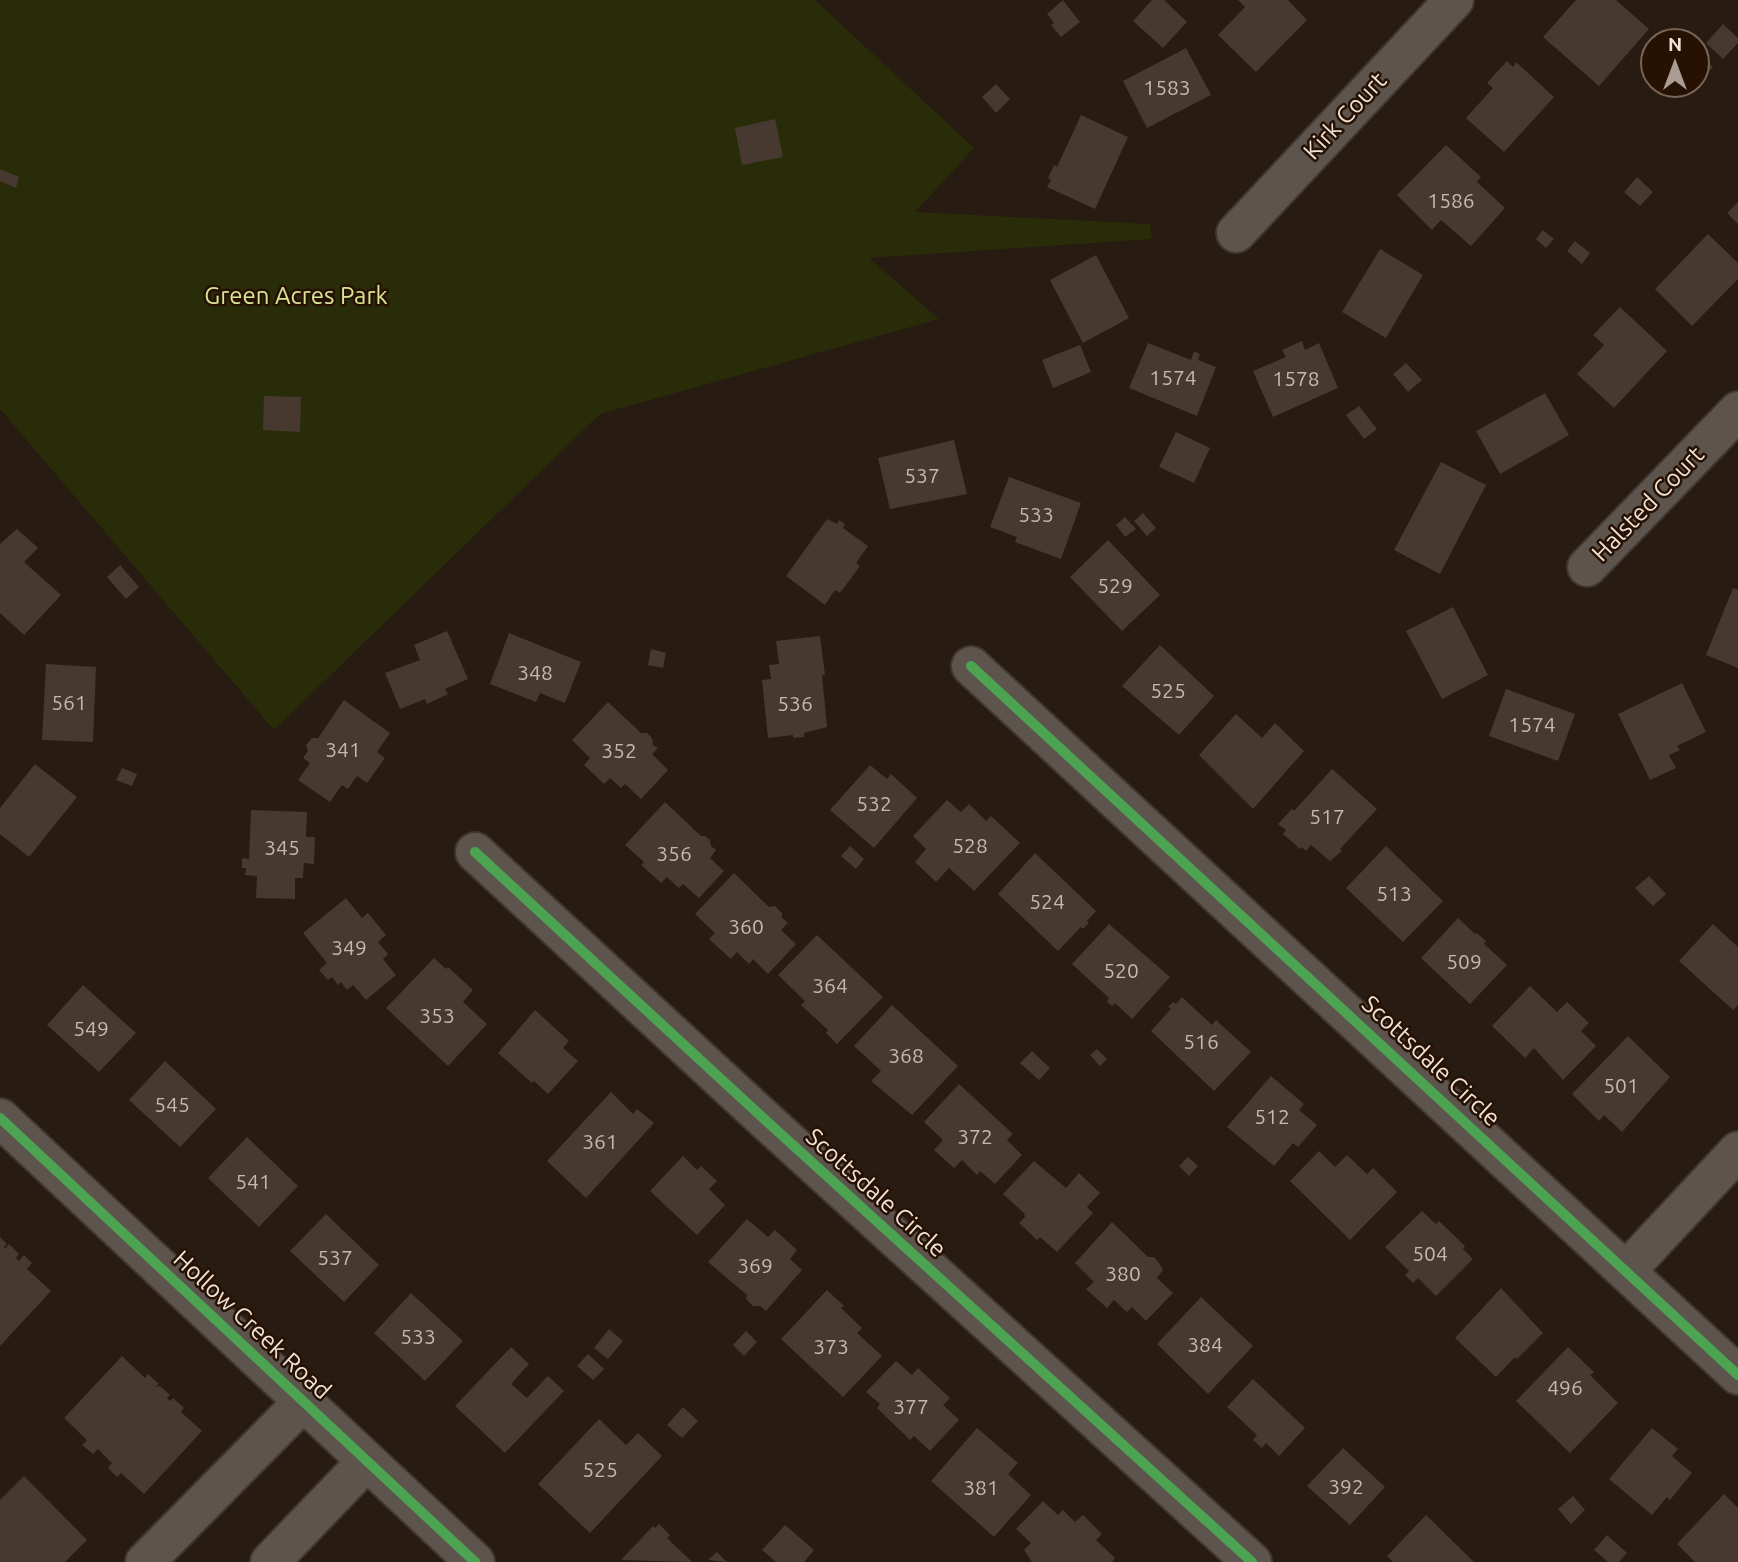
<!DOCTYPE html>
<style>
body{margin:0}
#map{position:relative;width:1738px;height:1562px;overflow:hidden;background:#271b12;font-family:Ubuntu,sans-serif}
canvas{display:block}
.north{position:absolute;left:1640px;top:28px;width:70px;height:70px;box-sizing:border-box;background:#261102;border:2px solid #776557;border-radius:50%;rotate:0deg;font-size:19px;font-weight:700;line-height:28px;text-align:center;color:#f1e2d7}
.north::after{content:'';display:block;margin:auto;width:24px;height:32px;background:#aa9c92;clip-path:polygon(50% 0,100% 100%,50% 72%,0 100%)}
</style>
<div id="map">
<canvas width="1738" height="1562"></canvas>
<div class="north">N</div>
</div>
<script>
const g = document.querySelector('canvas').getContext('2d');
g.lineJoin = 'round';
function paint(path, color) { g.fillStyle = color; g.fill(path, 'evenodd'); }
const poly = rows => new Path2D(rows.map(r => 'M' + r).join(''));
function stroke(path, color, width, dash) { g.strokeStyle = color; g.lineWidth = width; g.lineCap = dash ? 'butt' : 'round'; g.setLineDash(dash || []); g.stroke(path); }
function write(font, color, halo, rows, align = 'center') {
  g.font = font + ' Ubuntu,sans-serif'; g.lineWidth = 5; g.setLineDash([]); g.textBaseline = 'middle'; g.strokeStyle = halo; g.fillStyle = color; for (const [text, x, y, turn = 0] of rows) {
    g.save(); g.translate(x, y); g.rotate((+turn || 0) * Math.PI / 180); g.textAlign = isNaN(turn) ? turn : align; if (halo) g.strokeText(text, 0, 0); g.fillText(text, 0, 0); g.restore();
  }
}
paint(poly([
 [0,0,815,0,974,148,915,212,1150,224,1152,239,869,258,939,319,600,414,274,730,0,409]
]), '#292c08');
paint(poly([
 [1063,0,1080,22,1061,37,1051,25,1054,23,1047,14],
 [1152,0,1164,0,1187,22,1163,48,1133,21],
 [1238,0,1288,0,1307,20,1256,72,1218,35,1245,7],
 [1576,0,1616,0,1649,29,1599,86,1543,37],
 [1723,24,1738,38,1738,43,1723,59,1706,43],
 [1186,48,1211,95,1147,128,1123,81],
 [1696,51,1713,67,1685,97,1670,84,1696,84],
 [1507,61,1513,67,1516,62,1554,97,1504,152,1466,118,1493,88,1487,83],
 [996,84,1010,99,996,113,982,97],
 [1081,115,1128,137,1095,209,1047,187,1051,180,1048,178,1054,165,1057,167],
 [775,119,783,157,742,165,735,128],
 [1446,145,1481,177,1477,182,1505,208,1471,246,1441,220,1432,230,1397,195],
 [0,169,19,177,16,188,0,181],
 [1637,177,1653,192,1640,206,1624,192],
 [1738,202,1738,224,1727,213],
 [1543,230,1554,239,1546,248,1536,239],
 [1708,234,1738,263,1738,279,1692,326,1655,289],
 [1575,241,1590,253,1582,264,1567,251],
 [1380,249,1423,275,1386,338,1342,312],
 [1096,255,1129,318,1083,343,1050,280],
 [1620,307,1667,351,1614,408,1577,374,1604,345,1593,335],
 [1302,341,1305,350,1319,343,1338,388,1273,417,1253,371,1286,357,1282,350],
 [1148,343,1191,360,1194,351,1200,354,1198,360,1216,367,1197,416,1129,388],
 [1080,345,1091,372,1053,388,1042,360],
 [1406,363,1422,380,1408,392,1393,374],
 [1545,393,1569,435,1500,474,1476,431],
 [264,396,301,397,300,432,263,430],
 [1359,406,1377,429,1364,439,1346,415],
 [1176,432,1210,448,1194,483,1159,467],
 [954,440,967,494,890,509,878,458],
 [1441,462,1486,485,1440,574,1394,550],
 [1009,477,1081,503,1061,559,1015,542,1017,537,990,527],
 [1143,513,1156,528,1147,536,1134,521],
 [1125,517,1136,529,1125,537,1116,525],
 [827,519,837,524,839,520,845,524,843,528,868,546,856,563,860,566,840,593,835,590,825,605,786,576],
 [17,529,38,548,24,562,61,595,24,635,0,613,0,544],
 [1108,540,1160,595,1122,631,1070,577],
 [120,565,139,587,126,599,107,577],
 [1733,588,1738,590,1738,668,1706,655],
 [1453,607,1488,675,1442,699,1406,631],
 [447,631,468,679,445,689,448,694,427,704,425,699,400,709,385,673,420,660,414,645],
 [509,633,581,662,565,703,540,693,536,702,490,684],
 [820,636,825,675,822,675,827,727,804,733,804,737,793,738,793,735,768,738,762,680,771,679,769,665,779,664,776,641],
 [1160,645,1214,696,1179,735,1122,686],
 [651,649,666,653,663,668,648,665],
 [46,664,96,667,93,742,42,740],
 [1682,683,1706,732,1677,746,1680,750,1669,755,1676,768,1650,780,1618,714],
 [1506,689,1575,714,1558,761,1489,736],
 [344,700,390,733,377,752,385,758,367,783,357,776,348,789,342,785,330,802,298,780,310,763,303,758,308,751,306,745,312,738,318,738],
 [608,702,641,733,647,733,652,738,653,745,658,748,652,754,668,770,641,799,625,784,621,788,610,778,604,784,584,765,590,758,572,740],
 [1236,714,1262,738,1275,723,1304,751,1253,809,1199,755],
 [35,764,77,797,29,857,0,834,0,808],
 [870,765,887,779,891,774,917,798,874,848,830,810],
 [122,768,137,774,132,786,116,780],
 [1332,769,1377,809,1340,849,1342,851,1330,861,1311,845,1306,851,1302,847,1300,849,1283,834,1286,830,1278,824,1292,809,1294,811],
 [947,800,961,812,969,804,986,821,991,816,1020,843,974,891,949,868,936,882,915,862,926,849,913,836],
 [665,802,701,836,705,836,710,840,711,846,716,850,710,858,724,871,699,898,683,884,679,888,667,877,661,883,641,865,644,862,625,845],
 [251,810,307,812,306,837,315,837,314,864,304,863,303,878,295,878,295,899,256,898,257,876,245,875,246,868,242,868,242,858,249,859],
 [850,846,864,859,856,869,841,856],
 [1386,846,1443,901,1403,942,1346,888],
 [1035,853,1096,911,1087,921,1089,923,1083,929,1081,927,1058,951,998,894],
 [734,873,769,907,775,906,782,913,782,918,788,923,781,930,796,944,768,974,753,959,749,964,737,952,731,959,709,939,715,933,695,914],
 [1649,876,1666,894,1653,906,1635,888],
 [346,898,362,918,368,913,386,935,378,942,388,954,383,959,396,975,366,1000,353,985,347,990,341,982,338,985,332,977,328,980,319,970,327,963,303,933],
 [1458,918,1475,934,1477,933,1486,941,1484,944,1507,965,1470,1004,1421,958],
 [1109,924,1170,977,1132,1019,1115,1003,1112,1006,1107,1002,1109,998,1072,964],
 [1713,924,1738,947,1738,1005,1733,1010,1679,961],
 [817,935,883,997,837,1044,826,1033,828,1030,801,1005,805,1001,778,975],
 [434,958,446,969,448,967,473,990,463,1002,487,1024,448,1066,386,1008],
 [83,985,136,1033,99,1072,47,1025],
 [1530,986,1557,1012,1567,1002,1589,1023,1581,1031,1596,1046,1563,1080,1534,1048,1525,1058,1492,1026],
 [1182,997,1212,1025,1216,1020,1251,1052,1214,1091,1151,1031,1171,1009,1168,1007,1173,1002,1176,1004],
 [892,1005,958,1066,912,1115,871,1081,881,1071,854,1046],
 [535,1010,569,1041,563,1048,578,1061,548,1094,534,1081,532,1083,498,1053],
 [1628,1036,1670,1077,1622,1132,1604,1115,1599,1121,1572,1094],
 [1097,1049,1107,1059,1100,1066,1090,1055],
 [1032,1051,1050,1068,1039,1080,1020,1063],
 [165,1061,216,1109,180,1147,129,1100],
 [1271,1076,1304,1104,1299,1110,1317,1125,1298,1147,1293,1143,1274,1166,1227,1127],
 [959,1084,1013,1134,1007,1140,1022,1155,995,1184,980,1171,977,1175,962,1160,954,1168,934,1150,943,1140,924,1122],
 [611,1092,633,1114,637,1109,654,1123,586,1198,547,1161],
 [247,1137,298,1186,259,1227,208,1178],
 [1319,1151,1335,1167,1347,1155,1367,1174,1373,1168,1397,1192,1350,1240,1290,1181],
 [683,1156,697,1170,701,1166,717,1181,709,1189,725,1205,697,1235,650,1191],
 [1188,1157,1198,1166,1189,1176,1179,1166],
 [1034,1161,1066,1188,1079,1173,1100,1193,1087,1207,1093,1213,1057,1252,1040,1237,1037,1240,1019,1223,1025,1217,1024,1213,1003,1194],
 [1422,1211,1436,1224,1439,1221,1465,1246,1463,1249,1473,1259,1436,1296,1418,1278,1413,1283,1405,1275,1409,1271,1385,1247],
 [326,1214,379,1265,344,1302,290,1251],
 [747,1219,768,1237,775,1230,797,1250,790,1259,802,1270,766,1311,760,1306,753,1306,746,1299,747,1295,708,1262],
 [1112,1222,1148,1257,1154,1257,1159,1263,1163,1270,1157,1278,1173,1293,1146,1321,1132,1307,1127,1312,1114,1300,1107,1308,1086,1289,1094,1282,1075,1263],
 [0,1237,7,1244,4,1247,5,1249,9,1244,19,1254,16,1258,19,1261,24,1255,32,1263,27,1269,51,1291,0,1346],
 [1501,1288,1543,1333,1517,1359,1515,1357,1496,1377,1455,1338],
 [827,1290,844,1306,841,1308,862,1328,857,1333,882,1356,843,1397,781,1339],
 [411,1293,463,1341,425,1381,374,1333],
 [1201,1297,1253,1346,1208,1394,1157,1344],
 [609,1329,623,1341,608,1359,594,1348],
 [746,1331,757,1342,744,1356,733,1345],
 [511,1347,529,1364,511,1384,527,1398,548,1376,564,1391,505,1453,455,1406],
 [1568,1347,1594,1372,1590,1375,1618,1403,1570,1453,1516,1401],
 [588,1354,604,1369,593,1380,577,1366],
 [122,1356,145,1378,148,1374,159,1384,155,1387,160,1386,170,1395,167,1398,170,1401,173,1398,184,1408,181,1412,202,1431,144,1494,121,1473,117,1477,108,1468,112,1463,98,1449,93,1454,82,1445,87,1440,64,1418],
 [896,1361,912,1375,918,1368,950,1398,943,1405,959,1420,930,1451,914,1436,910,1440,877,1408,880,1404,866,1392],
 [1253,1379,1305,1428,1279,1456,1266,1443,1262,1448,1253,1440,1257,1435,1227,1407],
 [683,1407,698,1421,682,1438,667,1425],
 [599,1419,626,1445,638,1433,662,1456,590,1533,538,1484],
 [977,1428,1018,1463,1008,1474,1031,1495,994,1537,931,1481],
 [1652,1428,1678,1449,1672,1456,1692,1473,1670,1500,1667,1497,1652,1515,1609,1479],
 [1343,1448,1385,1487,1350,1525,1307,1486],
 [24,1476,87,1540,65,1562,0,1562,0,1500],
 [1724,1494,1738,1508,1738,1562,1695,1562,1677,1544],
 [1573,1496,1585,1510,1571,1524,1558,1509],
 [1043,1501,1058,1515,1063,1510,1075,1522,1083,1515,1102,1534,1096,1540,1115,1558,1112,1562,1032,1562,1024,1550,1031,1543,1016,1529],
 [1426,1515,1474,1562,1393,1562,1387,1556],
 [659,1524,670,1535,667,1538,692,1562,621,1560,653,1526,655,1528],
 [785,1525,814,1550,804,1562,776,1562,762,1550],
 [1607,1535,1627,1553,1619,1562,1608,1562,1594,1550],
 [717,1552,727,1562,708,1560]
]), '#47392f');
const minor = poly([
 [1236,233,1454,0],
 [1587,567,1738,411],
 [971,666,1738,1375],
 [475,852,762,1117,1252,1562],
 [0,1118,475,1562],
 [1627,1270,1738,1151],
 [145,1562,303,1402],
 [270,1562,367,1461]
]);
stroke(minor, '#413731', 42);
stroke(minor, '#5e544e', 38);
stroke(poly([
 [971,666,1738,1375],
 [475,852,762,1117,1252,1562],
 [0,1118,475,1562]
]), '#4ca352', 10);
write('21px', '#c6b8ad', null, [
 ["1583",1167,88],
 ["1586",1451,201],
 ["1574",1173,378],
 ["1578",1296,379],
 ["537",922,476],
 ["533",1036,515],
 ["529",1115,586],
 ["348",535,673],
 ["525",1168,691],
 ["561",69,703],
 ["536",795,704],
 ["1574",1532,725],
 ["341",343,750],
 ["352",619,751],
 ["532",874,804],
 ["517",1327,817],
 ["528",970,846],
 ["345",282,848],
 ["356",674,854],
 ["513",1394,894],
 ["524",1047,902],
 ["360",746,927],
 ["349",349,948],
 ["509",1464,962],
 ["520",1121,971],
 ["364",830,986],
 ["353",437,1016],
 ["549",91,1029],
 ["516",1201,1042],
 ["368",906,1056],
 ["501",1621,1086],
 ["545",172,1105],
 ["512",1272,1117],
 ["372",975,1137],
 ["361",600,1142],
 ["541",253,1182],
 ["504",1430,1254],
 ["537",335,1258],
 ["369",755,1266],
 ["380",1123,1274],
 ["533",418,1337],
 ["384",1205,1345],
 ["373",831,1347],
 ["496",1565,1388],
 ["377",911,1407],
 ["525",600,1470],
 ["392",1346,1487],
 ["381",981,1488]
]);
write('24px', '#f1e2d7', '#261102', [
 ["Kirk Court",1345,116,-47],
 ["Halsted Court",1648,504,-46],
 ["Scottsdale Circle",1431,1061,43],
 ["Scottsdale Circle",876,1193,42],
 ["Hollow Creek Road",252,1325,43]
]);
write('24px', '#d7e694', '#261102', [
 ["Green Acres Park",296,296]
]);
</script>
